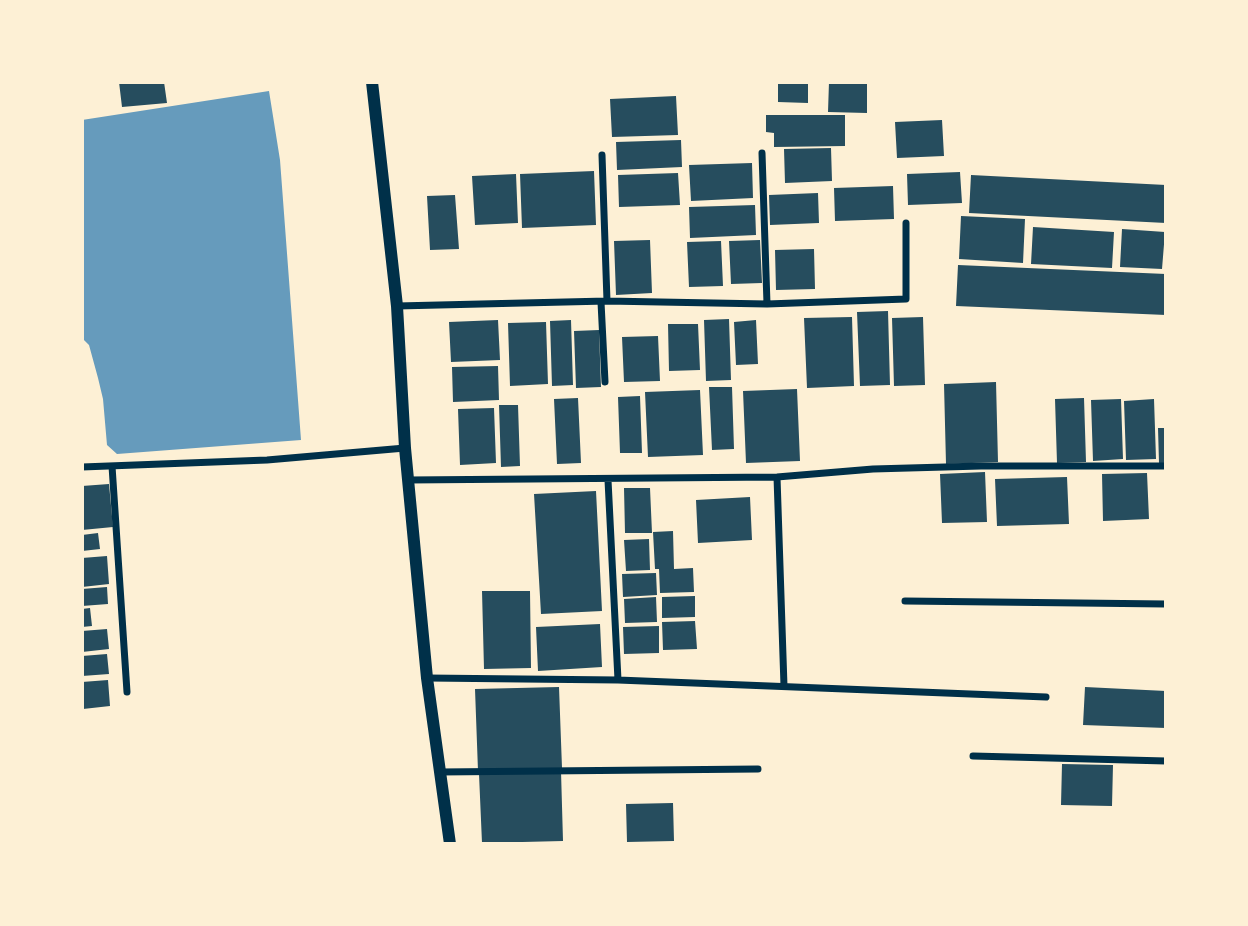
<!DOCTYPE html>
<style>
body{margin:0}
#map{position:relative;width:1248px;height:926px;overflow:hidden;background:#fdf0d5;font-family:Montserrat,sans-serif}
canvas{display:block}
.frame{position:absolute;inset:0;border:84px solid #fdf0d5;pointer-events:none}
</style>
<div id="map">
<canvas width="1248" height="926"></canvas>
<div class="frame"></div>
</div>
<script>
const g = document.querySelector('canvas').getContext('2d');
g.lineJoin = 'round';
function paint(path, color) { g.fillStyle = color; g.fill(path, 'evenodd'); }
const poly = rows => new Path2D(rows.map(r => 'M' + r).join(''));
function stroke(path, color, width, dash) { g.strokeStyle = color; g.lineWidth = width; g.lineCap = dash ? 'butt' : 'round'; g.setLineDash(dash || []); g.stroke(path); }
paint(poly([
 [269,91,280,160,301,440,117,454,107,445,103,399,98,378,89,345,82,338,82,120]
]), '#669bbc');
paint(poly([
 [119,82,164,82,167,103,122,107],
 [778,82,808,82,808,103,778,102],
 [829,82,867,82,867,113,828,112],
 [676,96,678,135,612,137,610,99],
 [766,115,845,115,845,146,774,147,774,133,766,132],
 [942,120,944,156,897,158,895,122],
 [681,140,682,167,617,170,616,142],
 [831,148,832,181,785,183,784,149],
 [752,163,753,198,691,201,689,165],
 [594,171,596,225,522,228,520,174],
 [960,172,962,203,908,205,907,174],
 [678,173,680,205,619,207,618,175],
 [516,174,518,223,475,225,472,176],
 [971,175,1166,185,1166,223,969,213],
 [893,186,894,219,835,221,834,188],
 [818,193,819,223,770,225,769,195],
 [455,195,459,249,430,250,427,196],
 [755,205,756,235,690,238,689,207],
 [961,216,1025,219,1023,263,959,259],
 [1033,227,1114,232,1112,268,1031,264],
 [1122,229,1165,232,1162,269,1120,267],
 [650,240,652,293,616,295,614,241],
 [760,240,762,283,731,284,729,241],
 [721,241,723,286,689,287,687,242],
 [814,249,815,289,776,290,775,250],
 [958,265,1166,274,1166,315,956,306],
 [888,311,890,385,860,386,857,312],
 [852,317,854,386,807,388,804,318],
 [923,317,925,385,894,386,892,318],
 [729,319,731,380,706,381,704,320],
 [498,320,500,360,451,362,449,322],
 [571,320,573,385,552,386,550,321],
 [756,320,758,364,736,365,734,322],
 [546,322,548,384,510,386,508,323],
 [668,324,698,324,700,370,669,371],
 [599,330,601,387,576,388,574,331],
 [658,336,660,381,624,382,622,337],
 [498,366,499,400,453,402,452,367],
 [996,382,998,462,946,464,944,384],
 [709,387,732,387,734,449,712,450],
 [797,389,800,461,746,463,743,391],
 [700,390,703,455,648,457,645,392],
 [640,396,642,453,620,453,618,397],
 [578,398,581,463,557,464,554,399],
 [1084,398,1086,462,1057,463,1055,399],
 [1121,399,1123,459,1093,461,1091,400],
 [1154,399,1156,459,1126,460,1124,401],
 [499,405,518,405,520,466,501,467],
 [494,408,496,463,460,465,458,409],
 [1158,428,1166,428,1166,463,1159,463],
 [985,472,987,522,942,523,940,474],
 [1147,473,1149,519,1103,521,1102,474],
 [1067,477,1069,524,997,526,995,479],
 [109,484,113,527,82,530,82,486],
 [624,488,650,488,652,533,625,533],
 [596,491,602,611,541,614,534,494],
 [750,497,752,540,698,543,696,500],
 [673,531,674,569,693,568,694,592,660,593,659,569,655,569,653,532],
 [98,533,100,549,82,551,82,535],
 [649,539,650,570,626,571,624,540],
 [107,556,109,584,82,587,82,558],
 [656,573,657,595,623,597,622,574],
 [107,587,108,604,82,606,82,589],
 [482,591,530,591,531,668,484,669],
 [695,596,695,617,662,618,662,597],
 [656,597,657,622,625,623,624,599],
 [90,608,92,626,82,627,82,609],
 [695,621,697,649,663,650,662,622],
 [600,624,602,667,538,671,536,627],
 [659,626,659,653,624,654,623,627],
 [107,629,109,649,82,652,82,631],
 [107,654,109,674,82,676,82,656],
 [108,680,110,706,83,709,82,682],
 [559,687,562,768,478,771,475,689],
 [1085,687,1166,691,1166,728,1083,725],
 [1062,764,1113,765,1112,806,1061,805],
 [561,771,563,841,482,843,479,774],
 [673,803,674,841,627,842,626,804]
]), '#264d5e');
stroke(poly([
 [762,153,767,304],
 [602,155,607,301],
 [601,302,605,382],
 [397,306,607,301,767,304,906,299,906,223],
 [112,466,127,692],
 [82,467,267,460,405,448],
 [777,477,784,686],
 [408,480,777,477,873,469,981,466,1166,466],
 [608,480,618,680],
 [905,601,1166,604],
 [427,678,618,680,1046,697],
 [973,756,1166,761],
 [440,772,758,769]
]), '#003049', 7);
stroke(poly([
 [372,82,397,306,405,448,427,678,450,844]
]), '#003049', 12);
</script>
